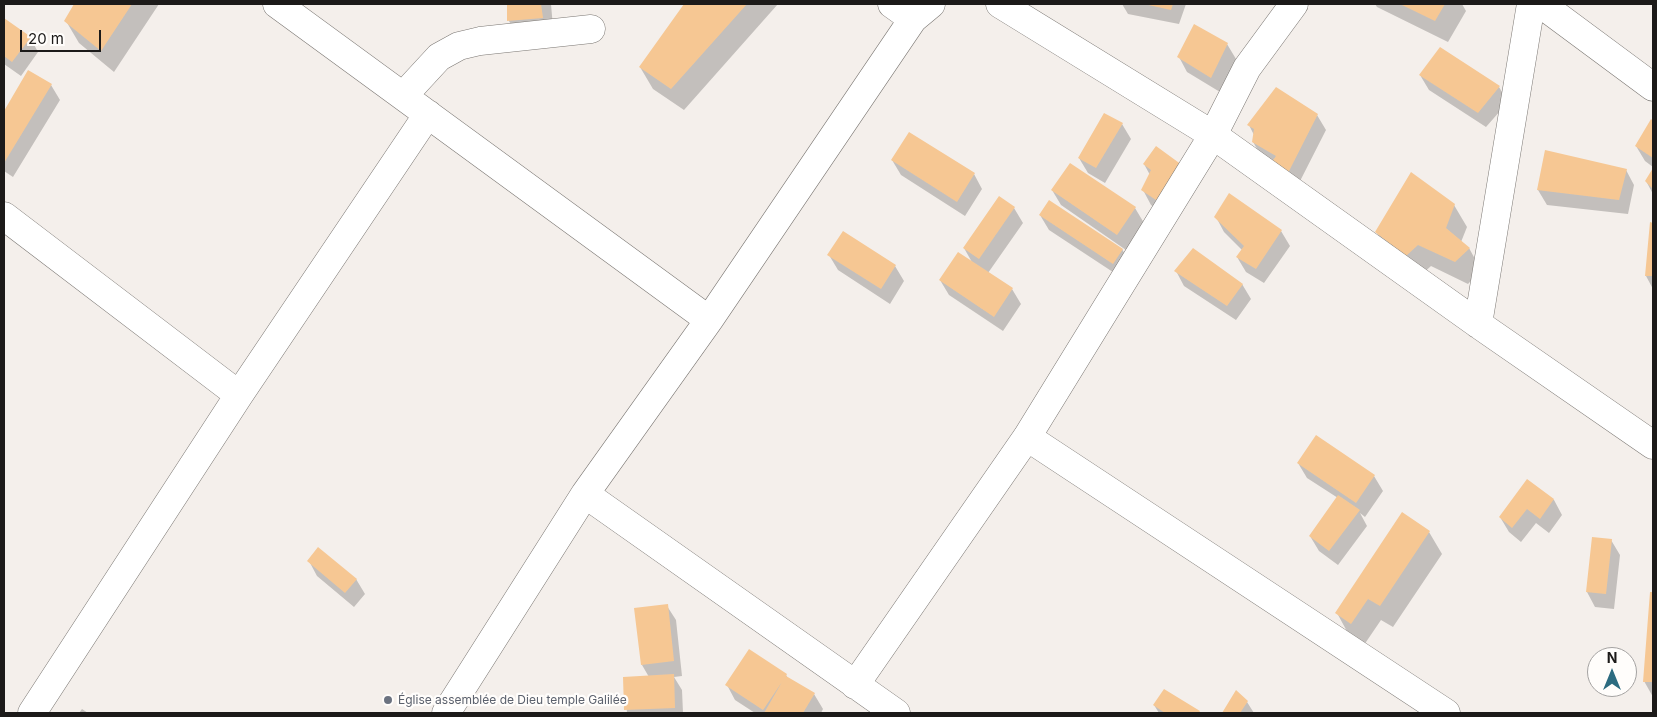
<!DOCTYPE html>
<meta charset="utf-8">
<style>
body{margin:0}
#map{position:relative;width:1657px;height:717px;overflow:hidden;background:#f4efeb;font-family:Inter,sans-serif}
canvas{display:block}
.frame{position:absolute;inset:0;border:5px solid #1c1a19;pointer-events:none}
.north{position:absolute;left:1587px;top:647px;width:50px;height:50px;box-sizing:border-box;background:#fffdfb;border:1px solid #a4a2a1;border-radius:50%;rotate:0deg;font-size:14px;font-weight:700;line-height:20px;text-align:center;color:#1c1a19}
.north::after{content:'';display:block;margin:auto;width:18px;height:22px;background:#2c6b80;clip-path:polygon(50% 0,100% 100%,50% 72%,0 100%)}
.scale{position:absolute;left:20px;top:30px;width:81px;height:22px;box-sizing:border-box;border:2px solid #1c1a19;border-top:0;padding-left:6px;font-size:15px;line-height:18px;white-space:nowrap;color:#1c1a19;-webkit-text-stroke:4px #fffdfb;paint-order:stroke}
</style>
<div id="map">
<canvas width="1657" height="717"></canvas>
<div class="frame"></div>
<div class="north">N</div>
<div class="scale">20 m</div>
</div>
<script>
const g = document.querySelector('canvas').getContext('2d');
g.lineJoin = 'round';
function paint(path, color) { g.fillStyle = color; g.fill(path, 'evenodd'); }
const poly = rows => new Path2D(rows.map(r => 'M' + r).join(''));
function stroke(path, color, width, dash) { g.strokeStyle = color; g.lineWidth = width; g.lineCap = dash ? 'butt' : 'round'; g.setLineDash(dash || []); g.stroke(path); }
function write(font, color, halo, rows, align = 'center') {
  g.font = font + ' Inter,sans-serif'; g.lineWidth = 4.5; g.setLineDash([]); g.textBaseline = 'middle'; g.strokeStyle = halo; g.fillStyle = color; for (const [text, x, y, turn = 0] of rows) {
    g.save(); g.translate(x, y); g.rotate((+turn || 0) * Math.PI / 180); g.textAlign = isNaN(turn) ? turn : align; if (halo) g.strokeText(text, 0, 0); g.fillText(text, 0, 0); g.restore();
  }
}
paint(poly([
 [76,4,159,4,114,72,79,43,66,21],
 [508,4,551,4,554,39,521,43,509,21],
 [686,4,778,4,684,110,653,89,640,67],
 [1122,4,1186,4,1179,24,1128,14],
 [1375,4,1462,4,1466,11,1448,42,1377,7],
 [4,19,30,37,38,52,21,76,4,64],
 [1227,44,1236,59,1220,92,1187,72,1179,57],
 [29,72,51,85,60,100,13,177,4,171,4,113],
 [1420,75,1499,87,1508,102,1486,127,1429,90],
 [1317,115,1326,130,1297,187,1262,157,1253,142,1254,135,1249,125],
 [1651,121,1653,123,1653,167,1645,161,1636,146],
 [1122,124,1131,139,1105,183,1088,173,1079,158],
 [1156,148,1168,216,1151,205,1143,190,1150,175,1144,164],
 [892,160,974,174,982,189,965,216,901,175],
 [1070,165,1135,208,1144,223,1126,250,1061,205,1052,190],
 [1626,170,1634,185,1628,214,1547,205,1538,190],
 [1653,170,1653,194,1646,181],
 [999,198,1014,208,1023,223,988,273,1012,289,1021,304,1003,331,949,295,940,280,973,264,964,248],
 [1454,205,1467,227,1461,242,1469,248,1481,270,1468,284,1431,266,1419,277,1389,254,1377,232],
 [1040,215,1122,249,1131,265,1122,278,1049,230],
 [1216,217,1281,231,1290,246,1264,283,1246,272,1237,257,1242,250,1224,232],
 [1651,224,1653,224,1653,289,1646,276],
 [843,233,895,266,904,281,890,304,838,270,829,255],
 [1176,271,1242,284,1251,299,1236,320,1184,286],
 [1317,437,1374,476,1383,491,1365,517,1360,513,1367,526,1338,565,1319,551,1310,536,1338,498,1307,478,1298,463],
 [1528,481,1554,500,1562,515,1549,533,1536,523,1521,542,1509,532,1500,517],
 [1429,532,1442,554,1393,627,1381,620,1364,645,1349,635,1337,613],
 [1611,540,1620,555,1614,609,1595,607,1587,592],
 [309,561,356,579,365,594,354,607,317,576],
 [1651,593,1653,593,1653,697,1644,681],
 [667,606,676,620,682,676,674,677,682,690,683,713,627,713,624,678,649,677,642,665],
 [786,675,789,680,814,694,823,709,821,713,755,713,735,700,727,685],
 [1236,692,1247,702,1254,713,1223,713],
 [1154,705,1199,712,1200,713,1159,713],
 [82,709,88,713,79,713]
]), '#0003');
paint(poly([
 [74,4,132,4,101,51,64,21],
 [507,4,541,4,543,18,507,21],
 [684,4,747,4,671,89,639,67],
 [1144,4,1173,4,1171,10],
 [1400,4,1445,4,1435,21],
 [4,18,31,37,12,62,4,56],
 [1194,24,1228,43,1211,78,1177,57],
 [1440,47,1500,86,1478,113,1419,75],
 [28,70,52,84,4,163,4,111],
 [1276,87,1318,114,1288,173,1271,163,1276,156,1252,142,1254,129,1247,125],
 [1104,113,1123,123,1096,168,1078,158],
 [1651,119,1653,121,1653,158,1635,146],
 [909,132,975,173,957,202,891,160],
 [1156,146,1182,165,1159,202,1141,190,1151,170,1143,164],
 [1545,150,1627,169,1619,200,1537,190],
 [1070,163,1136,207,1117,235,1051,190],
 [1653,168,1653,189,1645,181],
 [1411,172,1455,204,1446,228,1470,248,1455,262,1418,245,1406,256,1375,232],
 [1229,193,1282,230,1256,269,1236,257,1244,246,1214,217],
 [999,196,1015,207,979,259,963,248],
 [1049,200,1123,249,1113,264,1039,215],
 [1650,222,1653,223,1653,276,1645,276],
 [843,231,896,265,881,289,827,255],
 [1193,248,1243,284,1227,306,1174,271],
 [958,252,1013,288,994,317,939,280],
 [1316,435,1375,475,1356,503,1297,463],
 [1527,479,1554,499,1540,519,1527,509,1512,528,1499,517],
 [1338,495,1360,510,1329,551,1309,536],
 [1402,512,1430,531,1380,606,1368,599,1351,624,1335,613],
 [1592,537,1612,539,1606,594,1586,592],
 [318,547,357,579,345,593,307,561],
 [1650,592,1653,592,1653,682,1643,682],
 [668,604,674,661,641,665,634,608],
 [749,649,787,674,786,676,815,693,803,713,764,713,782,682,763,710,725,685],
 [674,674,675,708,624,710,623,677],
 [1164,689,1200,711,1199,713,1165,713,1153,705],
 [1236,690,1248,701,1240,713,1222,713]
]), '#f6c793');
const street = poly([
 [277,4,709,320],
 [892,4,913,19],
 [1000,4,1213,135,1478,324,1653,445],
 [1541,4,1653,87],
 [403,96,439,57,459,46,480,41,591,29],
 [4,216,239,395],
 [1478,324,1531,4],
 [1027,437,1446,713],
 [585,494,896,713],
 [855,685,1027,437,1213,135,1247,68,1294,4],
 [32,713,239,395,428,114],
 [446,713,585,494,709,320,913,19,931,4]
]);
stroke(street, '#7a7672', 29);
stroke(street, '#fff', 28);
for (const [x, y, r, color] of [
 [388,700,5,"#6b7280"]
]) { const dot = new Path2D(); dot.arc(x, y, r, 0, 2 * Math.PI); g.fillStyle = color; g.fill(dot); stroke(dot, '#fffdfb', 2); }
write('12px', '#5b616d', '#fffdfb', [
 ["Église assemblée de Dieu temple Galilée",398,700]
], 'left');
</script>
